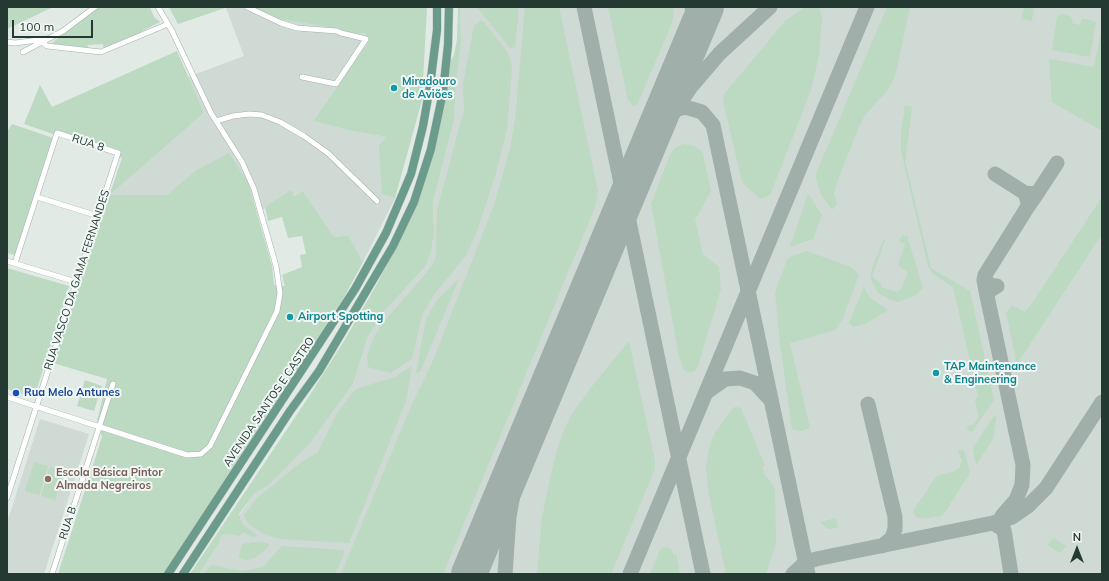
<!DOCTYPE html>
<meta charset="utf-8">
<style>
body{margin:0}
#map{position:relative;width:1109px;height:581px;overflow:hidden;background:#e1eae5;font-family:Mulish,sans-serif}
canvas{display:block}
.frame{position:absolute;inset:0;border:8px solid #233932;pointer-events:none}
.north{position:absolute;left:1057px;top:529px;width:40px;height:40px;-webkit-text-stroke:3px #f1f7f4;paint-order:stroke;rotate:0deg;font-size:11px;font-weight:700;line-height:16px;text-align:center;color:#233932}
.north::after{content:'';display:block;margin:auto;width:14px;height:18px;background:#233932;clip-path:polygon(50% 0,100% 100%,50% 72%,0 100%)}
.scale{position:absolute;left:12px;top:20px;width:81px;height:18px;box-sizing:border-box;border:2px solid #233932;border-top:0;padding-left:5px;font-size:12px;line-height:14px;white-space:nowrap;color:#233932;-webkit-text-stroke:3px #f1f7f4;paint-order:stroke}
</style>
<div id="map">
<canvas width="1109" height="581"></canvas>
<div class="frame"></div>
<div class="north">N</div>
<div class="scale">100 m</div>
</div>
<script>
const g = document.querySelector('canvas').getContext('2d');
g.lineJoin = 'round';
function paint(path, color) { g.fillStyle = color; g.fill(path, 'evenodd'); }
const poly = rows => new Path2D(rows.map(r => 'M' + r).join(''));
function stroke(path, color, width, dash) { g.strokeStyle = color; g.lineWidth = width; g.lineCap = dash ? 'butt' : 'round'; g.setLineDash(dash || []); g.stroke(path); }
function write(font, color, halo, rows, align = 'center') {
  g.font = font + ' Mulish,sans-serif'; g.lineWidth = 4; g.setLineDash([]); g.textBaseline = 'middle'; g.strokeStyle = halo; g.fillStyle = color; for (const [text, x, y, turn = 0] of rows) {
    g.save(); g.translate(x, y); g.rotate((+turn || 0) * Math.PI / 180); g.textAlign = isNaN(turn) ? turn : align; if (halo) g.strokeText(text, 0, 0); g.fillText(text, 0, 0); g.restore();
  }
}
paint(poly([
 [228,7,251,7,277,19,333,28,355,34,365,33,369,41,313,121,352,131,386,137,382,194,395,198,363,262,348,235,334,237,303,191,295,196,294,193,265,207,259,216,249,185,195,171,167,196,110,195,204,113,188,77,244,56,226,8],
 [460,7,1102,7,1102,574,199,574,219,543,221,536,226,534,255,493,269,485,312,441,353,384,368,337,382,314,425,267,431,253,434,232,433,202,454,121,456,84,461,42],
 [40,419,89,434,44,574,7,574,7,523]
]), '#cfdad4');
paint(poly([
 [7,7,53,7,7,29],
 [99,7,150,7,154,17,160,22,142,31,142,35,104,49,103,44,87,45,89,48,53,44,53,42],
 [169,7,228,7,178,24],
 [253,7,427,7,422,100,395,198,382,194,379,146,386,137,352,131,313,121,369,41,365,33,355,34,333,28,277,19],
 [458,7,460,7,461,42,456,84,454,121,433,202,434,232,431,253,425,267,382,314,368,337,353,384,312,441,269,485,255,493,239,514,242,524,257,535,253,537,243,532,240,536,226,534,221,536,219,543,199,574,190,574,308,398,344,341,377,284,400,236,448,84,450,62,454,55,457,40],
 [477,7,519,7,515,47,510,48],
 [525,7,559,7,598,191,597,200,593,212,443,574,341,574,412,404,432,363,494,205,510,148,515,120],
 [608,7,673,7,674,14,672,23,637,105,633,106,628,100],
 [806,7,816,7,820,10,822,18,819,56,810,93,770,195,760,199,742,182,723,100,725,93,786,20],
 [887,7,910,7,895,76,888,90,865,115,858,129,836,185,834,194,837,203,832,210,821,194,815,176],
 [1024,7,1034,7,1032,21,1022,19],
 [1061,14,1070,16,1073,20,1072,23,1080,25,1082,19,1085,19,1096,22,1090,57,1052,50,1057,17],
 [481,21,484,22,508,53,512,67,507,129,496,173,476,234,466,255,433,296,422,315,412,359,390,373,368,367,367,356,374,337,383,323,432,266,436,255,437,210,464,110,463,83,474,26],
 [1102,28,1102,131,1052,102,1049,59,1094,67],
 [177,51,204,113,110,195,167,195,195,171,229,153,249,185,272,266,274,285,285,286,282,275,302,267,300,255,306,254,302,236,288,238,282,217,268,221,265,207,291,190,295,196,303,191,334,237,348,235,363,262,344,297,163,574,58,574,102,437,97,421,107,379,53,363,122,158,24,124,40,85,52,107],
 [905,105,912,107,905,161,931,268,970,291,994,400,972,432,968,431,967,428,969,425,974,424,979,417,975,400,978,396,953,287,932,273,928,266,901,151,901,132],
 [12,124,53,138,15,255,7,253,7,132],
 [683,144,692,145,699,149,703,154,711,191,695,220,703,254,719,267,721,289,697,369,693,372,688,372,684,370,679,357,651,204,670,155,675,148],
 [808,194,822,215,813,239,790,247],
 [1102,197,1102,234,1017,364,1006,313,1012,305,1025,312,1031,305],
 [902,235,907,236,923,288,916,295,898,302,891,300,878,293,872,282,871,275,872,268,883,240,885,240,872,277,881,283,882,287,897,292,901,289,907,276,907,272,898,265,905,244,899,242],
 [807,251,851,267,859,275,843,318,836,330,790,343,810,428,800,431,792,429,780,343,775,292,787,260,792,256],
 [7,268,69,286,34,398,7,389],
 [459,279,420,372,416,373,426,320,431,310,438,299],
 [864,287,869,297,888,310,867,323,853,327,849,323],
 [629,341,655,461,655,469,611,574,537,574,542,518,552,469,561,437,570,417,593,385],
 [412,366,406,401,349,543,280,539,266,535,248,524,244,515,257,498,299,464,318,452,337,413,356,389,395,377],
 [85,380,102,386,94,411,77,406],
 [735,407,741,408,765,466,762,467,766,477,770,480,775,490,776,543,766,574,726,574,709,495,706,467,709,448,713,436,731,410],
 [995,414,996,420,993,439,976,465,973,448],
 [964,450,970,473,945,512,941,516,929,518,917,518,913,513,915,508,936,477,940,475,955,471,960,467,962,461,958,451],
 [34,462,48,466,39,495,25,491],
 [50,467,64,471,55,500,41,496],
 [836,518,838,528,828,529,820,522],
 [1053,538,1066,546,1061,552,1058,552,1048,545],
 [254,542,267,543,269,546,255,558,247,560,240,559,239,556,242,544],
 [282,546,344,550,344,554,335,574,204,574,209,567,213,565,241,571,263,567],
 [664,547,670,548,674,555,676,554,680,574,650,574,660,550]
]), '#bcd9c2');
stroke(poly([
 [584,7,703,574],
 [692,7,697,30],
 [657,126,668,112,685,107,702,112,713,125,808,574],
 [638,171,652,144,690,88,719,54,770,7],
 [995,174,1025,193],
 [1038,192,1033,194,1025,193,1028,202,1027,208,1038,192,1057,163],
 [984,280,992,286,997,286,989,291,987,296,984,280,985,275,1027,208],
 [987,296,1023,465,1022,485,1016,500,1002,516],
 [708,391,725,379,740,378,755,383,770,399],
 [868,404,895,517,895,529,892,538,882,546],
 [993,523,1004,530,1011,574],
 [505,574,509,517,515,483,528,433],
 [630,574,867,7],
 [793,574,805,563,816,559,993,523,1012,517,1028,506,1046,488,1102,402]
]), '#a0afa9', 15);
stroke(poly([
 [469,574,706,7]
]), '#a0afa9', 36);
const minor = poly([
 [247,7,281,23,297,28,337,31,341,33,366,39,336,84,302,77],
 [7,42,15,43,46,39],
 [42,42,47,46,101,52,168,24],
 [23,52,63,31,95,7],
 [216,121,233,116,249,114,262,115,280,122,304,136,329,154,377,201],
 [37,197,98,216],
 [7,261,76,282],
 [7,397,187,455,201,454,210,446,277,311,280,293,276,266,254,189,242,162,211,113,172,31,158,7],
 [7,498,118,153,57,133,15,263],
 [52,574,113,384]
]);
const primary = poly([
 [168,574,355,289,386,233,411,174,423,126,430,86,437,30,437,7],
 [183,574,290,411,319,371,393,246,414,202,431,149,443,92,448,45,449,7]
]);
stroke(minor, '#a4b1ac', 6);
stroke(primary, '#c1c8c6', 9);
stroke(minor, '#fff', 5);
stroke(primary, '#6a9b8b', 8);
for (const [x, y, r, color] of [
 [394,88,4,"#0f9aa8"],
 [290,317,4,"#0f9aa8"],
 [936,373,4,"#0f9aa8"],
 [16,393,4,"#1a4fb4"],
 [48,479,4,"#8d6e63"]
]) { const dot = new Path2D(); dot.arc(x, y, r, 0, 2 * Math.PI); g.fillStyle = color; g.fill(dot); stroke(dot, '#f1f7f4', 1.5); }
write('bold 11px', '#0d838f', '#f1f7f4', [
 ["Miradouro",402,82],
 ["de Aviões",402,95],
 ["Airport Spotting",298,317],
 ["TAP Maintenance",944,367],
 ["& Engineering",944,380]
], 'left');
write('11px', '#233932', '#f1f7f4', [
 ["RUA 8",88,143,18],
 ["RUA VASCO DA GAMA FERNANDES",77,280,-72],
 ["AVENIDA SANTOS E CASTRO",269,402,-56],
 ["RUA B",68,523,-72]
]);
write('bold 11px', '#164399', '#f1f7f4', [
 ["Rua Melo Antunes",24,393]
], 'left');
write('bold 11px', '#785e54', '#f1f7f4', [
 ["Escola Básica Pintor",56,473],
 ["Almada Negreiros",56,486]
], 'left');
</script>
